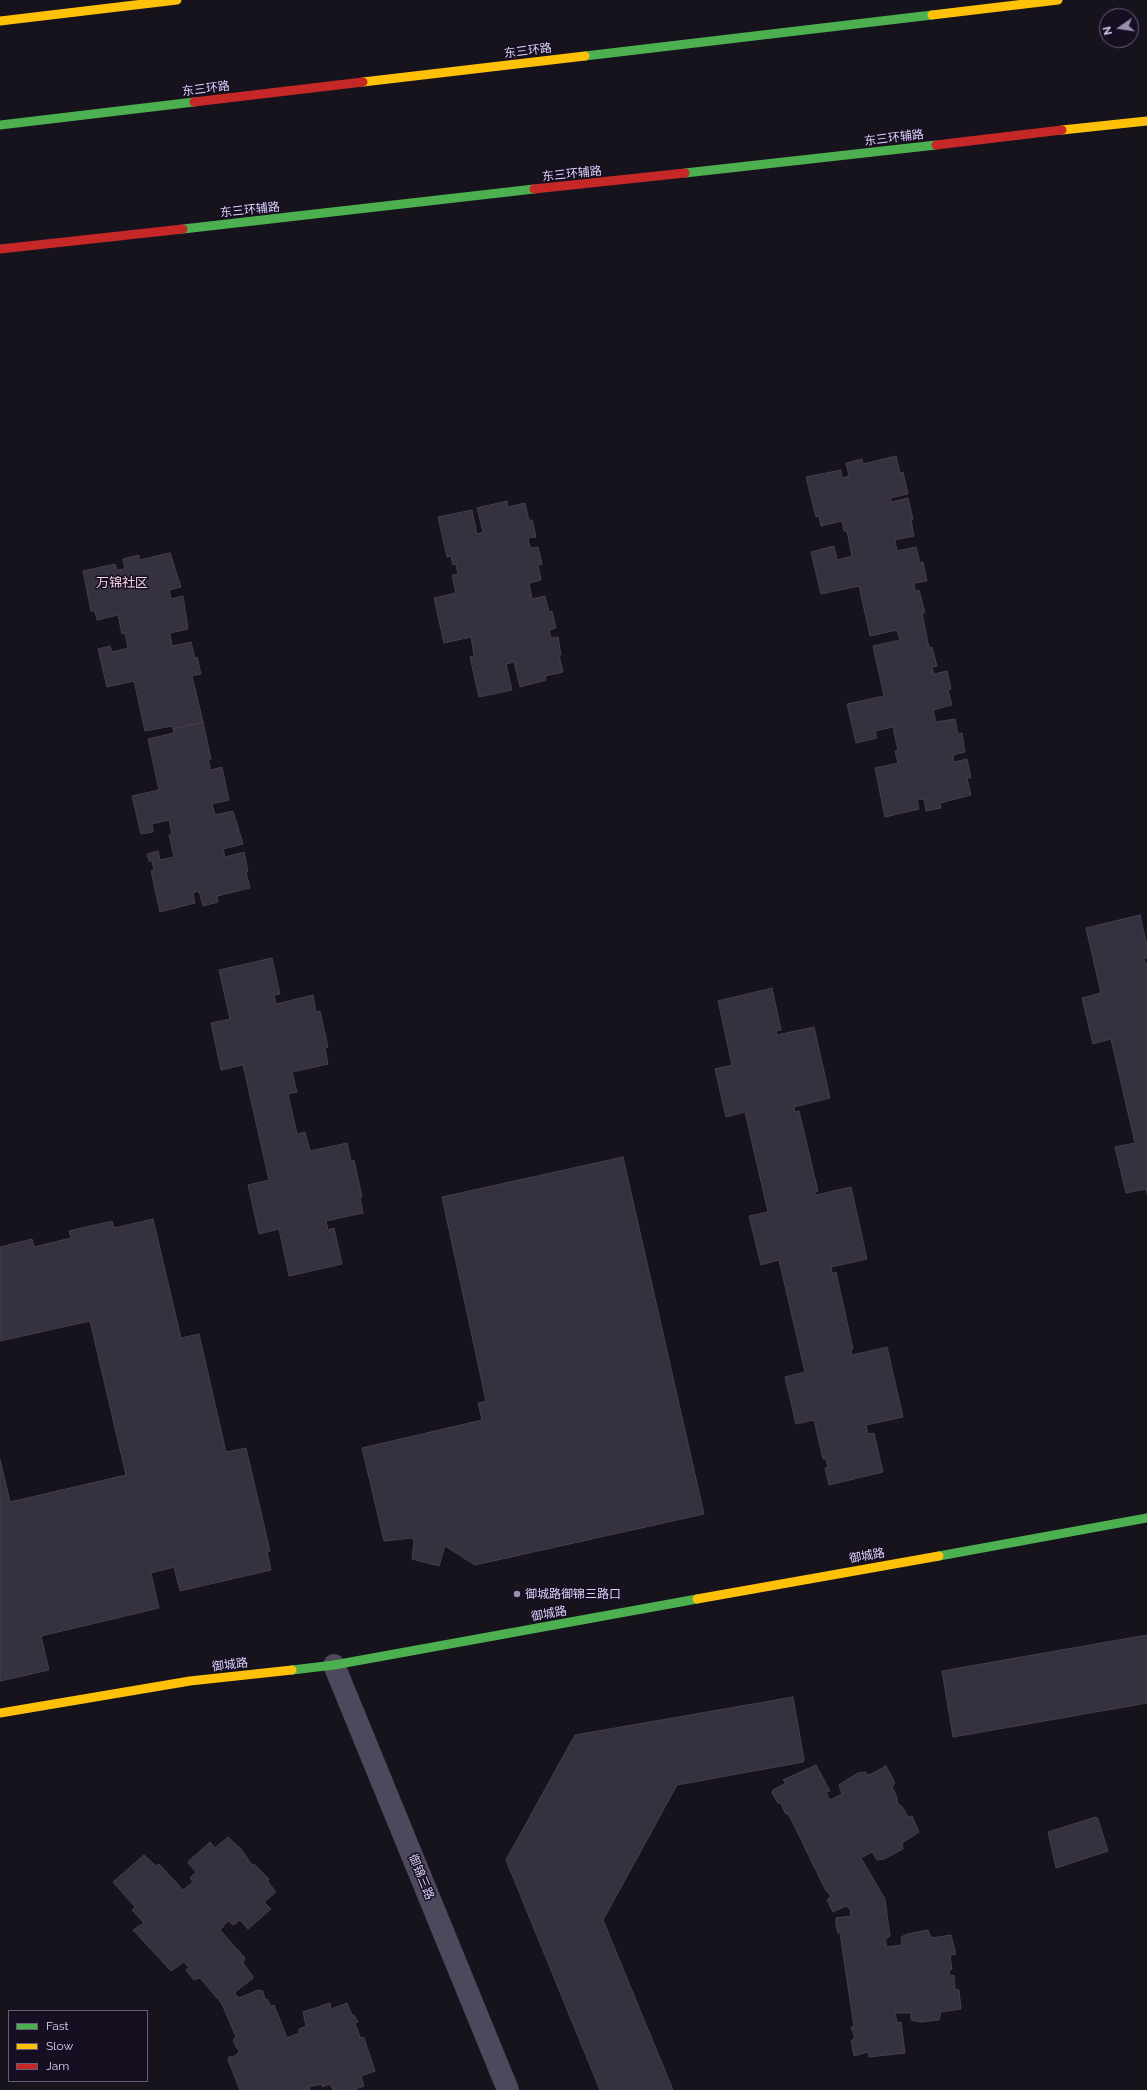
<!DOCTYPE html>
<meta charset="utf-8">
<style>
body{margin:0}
#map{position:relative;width:1147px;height:2090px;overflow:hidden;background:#17131d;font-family:Raleway,sans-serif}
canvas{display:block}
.legend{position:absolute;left:8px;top:2010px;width:140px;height:72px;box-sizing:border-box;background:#160f21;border:1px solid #665d79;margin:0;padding:5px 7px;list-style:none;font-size:12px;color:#dfd2fc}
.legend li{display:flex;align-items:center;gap:8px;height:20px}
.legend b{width:20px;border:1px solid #665d79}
.north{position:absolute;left:1099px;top:8px;width:40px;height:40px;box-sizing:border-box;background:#160f21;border:1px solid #665d79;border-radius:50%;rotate:257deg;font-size:11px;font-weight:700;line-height:16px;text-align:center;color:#dfd2fc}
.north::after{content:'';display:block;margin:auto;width:14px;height:18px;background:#998fae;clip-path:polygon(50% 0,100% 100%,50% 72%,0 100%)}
</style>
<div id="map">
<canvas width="1147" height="2090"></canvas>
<ul class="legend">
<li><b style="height:5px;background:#4caf50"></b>Fast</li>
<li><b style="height:5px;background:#ffc107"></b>Slow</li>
<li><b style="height:5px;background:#c62828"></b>Jam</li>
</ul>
<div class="north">N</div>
</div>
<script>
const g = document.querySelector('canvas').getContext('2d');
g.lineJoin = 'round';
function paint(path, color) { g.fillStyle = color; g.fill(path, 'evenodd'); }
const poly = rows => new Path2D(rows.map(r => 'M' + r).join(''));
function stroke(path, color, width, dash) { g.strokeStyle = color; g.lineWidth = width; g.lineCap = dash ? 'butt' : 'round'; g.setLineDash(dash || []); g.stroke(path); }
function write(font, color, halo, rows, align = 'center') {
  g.font = font + ' Raleway,"Noto Sans SC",sans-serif'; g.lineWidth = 3; g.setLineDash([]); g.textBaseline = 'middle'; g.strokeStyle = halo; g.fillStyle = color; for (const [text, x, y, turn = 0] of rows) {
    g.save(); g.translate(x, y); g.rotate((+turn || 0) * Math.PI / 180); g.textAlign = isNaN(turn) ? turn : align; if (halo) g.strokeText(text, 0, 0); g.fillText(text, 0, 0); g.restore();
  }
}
const building = poly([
 [896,456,900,473,903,472,908,494,891,498,891,502,908,498,913,519,911,520,914,536,895,540,897,551,916,547,920,563,923,562,927,581,914,583,915,591,919,590,925,613,922,613,929,648,932,647,937,666,932,667,934,674,947,671,951,689,948,690,952,705,933,710,936,722,955,719,958,734,962,733,965,752,953,755,954,762,967,759,971,778,967,778,971,795,940,803,941,808,926,811,924,799,917,800,919,809,885,817,875,768,898,763,895,751,898,751,893,727,875,731,877,738,856,743,847,704,884,696,873,646,900,640,897,630,870,636,859,586,821,594,811,552,834,546,837,560,852,556,847,531,844,531,842,521,821,526,819,516,816,517,806,477,841,470,842,478,849,476,846,463,862,459,863,464,896,456],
 [507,501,508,507,525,503,529,520,532,520,536,537,528,538,530,548,538,547,542,564,538,565,541,580,529,583,532,599,545,596,549,612,552,611,556,628,549,630,551,638,558,637,561,655,559,655,563,672,545,676,546,680,520,687,514,662,506,664,512,690,479,697,470,657,474,656,471,637,444,643,434,598,456,593,452,575,458,574,456,564,453,565,451,556,447,557,438,517,472,510,477,534,483,532,477,508,507,501],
 [170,553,181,587,169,590,171,599,183,596,188,629,170,633,172,646,191,642,195,658,197,657,201,674,192,676,203,722,173,729,172,726,145,731,134,681,107,687,98,649,110,646,112,652,128,648,125,633,122,634,118,615,97,620,95,611,91,611,83,571,115,564,117,570,125,569,123,559,139,555,139,560,170,553],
 [203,722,211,759,208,759,211,770,222,767,229,800,212,804,215,815,233,811,243,844,223,849,225,857,244,852,248,871,246,872,250,888,217,896,218,902,203,906,199,891,193,893,195,903,160,912,151,871,154,870,152,861,149,861,147,854,158,851,160,860,174,857,169,835,172,834,169,820,152,824,153,832,141,834,132,796,159,790,148,739,174,733,173,729,203,722],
 [1140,915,1147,946,1147,958,1144,959,1145,963,1147,963,1147,1194,1146,1189,1126,1193,1115,1147,1135,1143,1111,1039,1093,1044,1082,998,1101,993,1086,928,1140,915],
 [272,958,280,994,274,995,276,1004,313,995,316,1012,320,1011,328,1047,325,1048,328,1064,292,1072,297,1092,288,1094,297,1134,305,1132,310,1151,347,1143,351,1161,354,1160,362,1197,360,1197,363,1213,326,1221,328,1230,334,1228,342,1264,289,1276,279,1229,259,1234,248,1185,269,1180,243,1065,221,1070,211,1023,230,1019,219,970,272,958],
 [772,988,781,1030,776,1031,777,1035,814,1027,830,1098,794,1107,795,1112,799,1111,818,1191,815,1192,816,1195,851,1187,867,1259,831,1267,832,1273,836,1272,853,1349,851,1349,852,1355,887,1347,903,1417,866,1425,868,1434,874,1433,883,1472,829,1485,825,1468,828,1467,826,1459,823,1459,814,1420,796,1424,785,1377,805,1372,779,1260,761,1265,749,1216,768,1212,745,1112,726,1117,715,1069,732,1065,718,1001,772,988],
 [623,1157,704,1514,475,1565,445,1546,439,1566,412,1559,414,1541,412,1538,384,1541,362,1448,482,1420,478,1403,486,1401,442,1197,623,1157],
 [153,1219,181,1338,199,1334,226,1452,246,1448,270,1551,267,1552,271,1570,180,1591,174,1567,151,1573,159,1608,41,1636,49,1670,0,1681,0,1459,10,1502,126,1475,90,1321,0,1341,0,1247,32,1239,34,1247,71,1238,69,1231,112,1221,114,1228,153,1219],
 [1147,1635,1147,1703,953,1737,942,1671,1147,1635],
 [793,1697,804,1760,803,1762,677,1785,603,1920,673,2090,600,2090,506,1860,575,1735,793,1697],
 [816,1765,830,1791,826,1792,830,1800,842,1794,839,1785,848,1779,858,1773,866,1772,866,1775,871,1774,886,1766,895,1783,892,1787,897,1797,897,1802,903,1808,908,1817,912,1816,919,1832,902,1843,903,1849,884,1859,877,1860,872,1852,861,1858,885,1899,890,1936,885,1940,887,1947,902,1945,901,1937,907,1934,928,1930,931,1938,951,1935,956,1954,950,1955,952,1969,949,1971,950,1976,954,1975,955,1989,959,1990,961,2009,941,2012,939,2020,920,2022,911,2020,911,2013,895,2013,897,2023,901,2022,905,2053,869,2057,868,2052,854,2056,851,2041,855,2038,851,2027,854,2027,840,1933,838,1933,836,1925,836,1918,851,1916,850,1909,846,1906,833,1912,827,1900,831,1896,825,1889,789,1815,785,1813,781,1803,778,1803,772,1793,773,1790,786,1783,783,1780,816,1765],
 [1096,1817,1098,1819,1108,1851,1056,1868,1048,1832,1096,1817],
 [228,1837,241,1849,252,1865,254,1864,269,1879,268,1882,276,1892,264,1902,271,1909,248,1929,240,1920,234,1925,228,1921,220,1930,245,1958,243,1963,252,1975,253,1978,235,1992,236,1995,239,1998,258,1990,263,1991,265,2000,267,1999,271,2006,274,2005,287,2038,299,2033,299,2029,306,2026,303,2012,330,2003,331,2009,347,2003,352,2015,354,2015,358,2022,355,2023,360,2037,364,2038,375,2071,361,2076,364,2086,353,2090,333,2090,330,2084,322,2087,322,2084,309,2087,310,2090,240,2090,228,2060,229,2057,235,2056,239,2052,233,2040,236,2037,222,2004,200,1978,194,1980,186,1970,189,1968,184,1962,171,1971,133,1930,144,1923,132,1910,135,1907,113,1882,144,1855,156,1866,159,1864,183,1890,193,1882,190,1878,196,1872,188,1863,189,1861,210,1842,215,1848,228,1837]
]);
paint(building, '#36313f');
stroke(building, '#453e50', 1);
stroke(poly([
 [334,1665,508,2090]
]), '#4d495d', 22);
stroke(poly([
 [585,56,932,15],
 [0,125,194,102],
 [685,173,936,145],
 [183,229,534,189],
 [939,1556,1147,1518],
 [292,1670,334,1665,697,1599]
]), '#4caf50', 9);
stroke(poly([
 [932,15,1058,0],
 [0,21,177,0],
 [363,82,585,56],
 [1062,130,1147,121],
 [697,1599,939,1556],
 [0,1713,190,1681,292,1670]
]), '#ffc107', 9);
stroke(poly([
 [194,102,363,82],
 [936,145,1062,130],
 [534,189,685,173],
 [0,249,183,229]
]), '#c62828', 9);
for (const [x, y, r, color] of [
 [517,1594,4,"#998fae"]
]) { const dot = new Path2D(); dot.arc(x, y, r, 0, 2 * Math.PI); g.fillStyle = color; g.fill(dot); stroke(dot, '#160f21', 1.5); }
write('12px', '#dfd2fc', '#160f21', [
 ["东三环路",528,51,-7],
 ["东三环路",206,89,-7],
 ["东三环辅路",894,138,-7],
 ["东三环辅路",572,174,-6],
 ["东三环辅路",250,210,-6],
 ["御城路",867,1556,-10],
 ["御城路",549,1614,-10],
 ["御城路",230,1665,-7],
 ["御锦三路",421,1877,68]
]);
write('12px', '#dfd2fc', '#160f21', [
 ["御城路御锦三路口",525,1594]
], 'left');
write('13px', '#fcd3e5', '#160f21', [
 ["万锦社区",122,583]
]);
</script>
